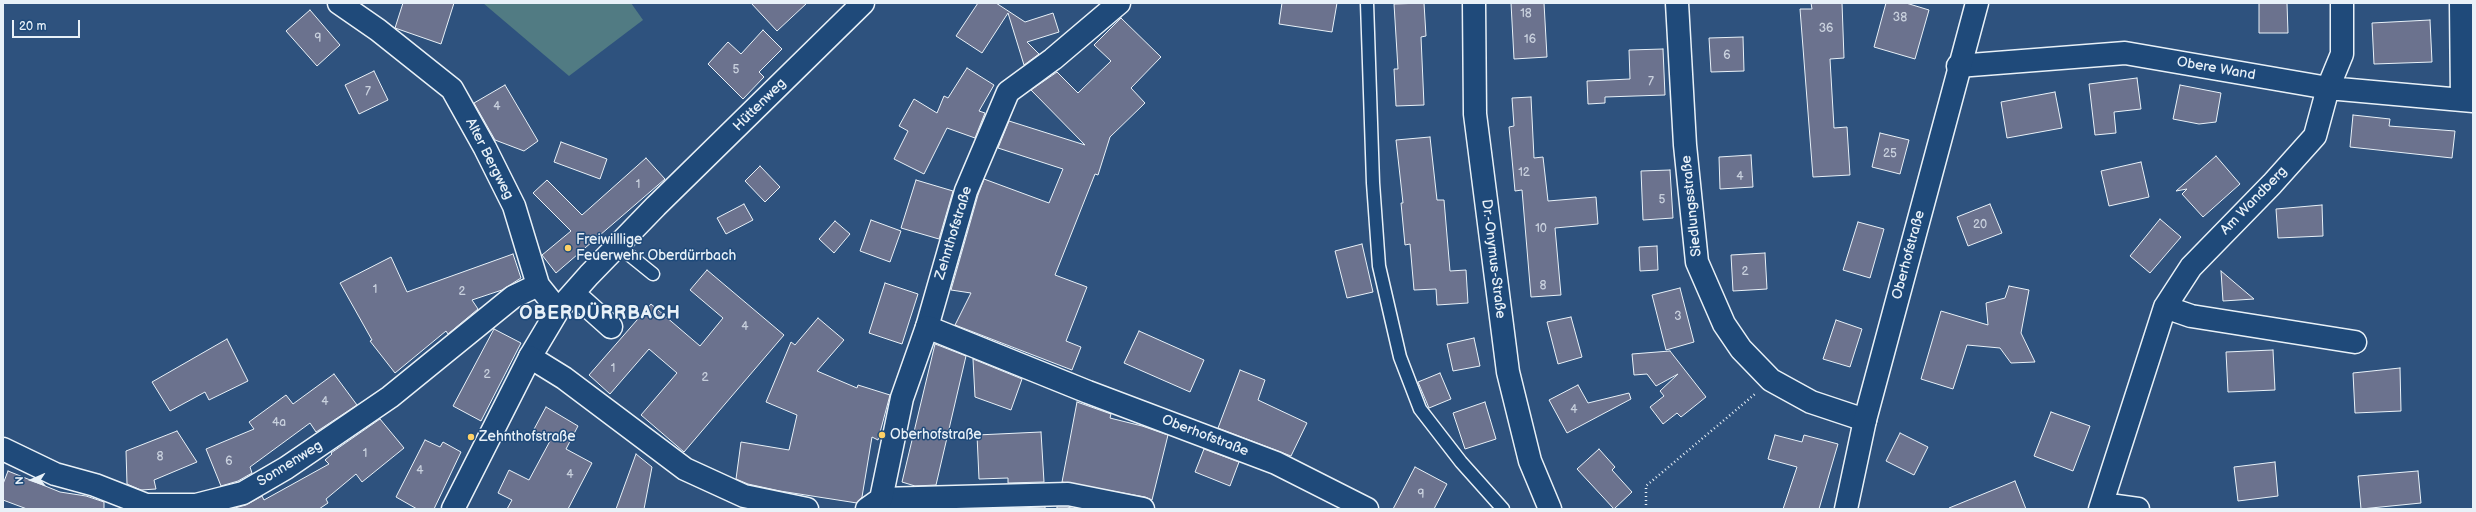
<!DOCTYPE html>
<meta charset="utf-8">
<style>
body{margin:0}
#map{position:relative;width:2476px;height:512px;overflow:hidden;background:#2e527e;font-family:"Balsamiq Sans",sans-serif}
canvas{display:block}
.frame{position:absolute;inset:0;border:4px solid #e8f1f8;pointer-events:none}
.north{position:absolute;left:12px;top:460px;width:40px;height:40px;-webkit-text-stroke:3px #1f4a7a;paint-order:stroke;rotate:268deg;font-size:11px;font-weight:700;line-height:16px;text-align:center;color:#e8f1f8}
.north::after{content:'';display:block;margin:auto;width:14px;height:18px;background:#e8f1f8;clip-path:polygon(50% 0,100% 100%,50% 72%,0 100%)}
.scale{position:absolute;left:12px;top:20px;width:68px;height:18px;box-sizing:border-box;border:2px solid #e8f1f8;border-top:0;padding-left:5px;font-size:12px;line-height:14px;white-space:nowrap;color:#e8f1f8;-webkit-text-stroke:3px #1f4a7a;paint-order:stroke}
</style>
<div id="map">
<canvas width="2476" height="512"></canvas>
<div class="frame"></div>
<div class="north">N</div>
<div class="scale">20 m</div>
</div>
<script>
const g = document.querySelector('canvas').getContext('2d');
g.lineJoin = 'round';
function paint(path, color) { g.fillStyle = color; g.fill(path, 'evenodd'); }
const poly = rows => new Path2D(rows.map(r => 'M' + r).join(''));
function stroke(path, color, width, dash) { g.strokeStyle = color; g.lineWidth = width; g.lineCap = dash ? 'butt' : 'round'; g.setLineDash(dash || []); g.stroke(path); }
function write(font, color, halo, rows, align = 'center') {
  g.font = font + ' "Balsamiq Sans",sans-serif'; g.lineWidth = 3; g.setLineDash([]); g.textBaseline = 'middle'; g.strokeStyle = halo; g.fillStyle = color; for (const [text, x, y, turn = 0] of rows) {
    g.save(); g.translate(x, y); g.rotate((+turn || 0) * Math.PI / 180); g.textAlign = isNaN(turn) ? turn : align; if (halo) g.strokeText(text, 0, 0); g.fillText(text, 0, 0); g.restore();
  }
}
paint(poly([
 [483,3,631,3,643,20,569,76]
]), '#517b83');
const building = poly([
 [403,3,454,3,441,44,395,28,403,3],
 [751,3,807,3,777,31,751,3],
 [978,3,996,3,1025,22,1053,13,1059,32,1027,42,1039,54,1024,65,1008,13,982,53,956,36,978,3],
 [1282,3,1337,3,1332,32,1279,24,1282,3],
 [1424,3,1426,36,1421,37,1424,105,1396,106,1394,69,1398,69,1394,4,1424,3],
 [1511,3,1544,3,1547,57,1514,59,1511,3],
 [1811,3,1842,3,1844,58,1830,59,1834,128,1847,127,1850,175,1813,177,1800,9,1812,9,1811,3],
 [1886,3,1906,3,1929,10,1915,59,1874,47,1886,3],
 [2259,3,2287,3,2288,33,2259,33,2259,3],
 [310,10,340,45,317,66,286,31,310,10],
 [1121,18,1161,57,1131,88,1145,103,1110,137,1098,175,1095,174,1055,275,1087,287,1066,341,1081,347,1072,370,955,325,971,293,951,290,978,195,984,179,1049,203,1063,169,998,148,1009,121,1085,145,1031,90,1057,72,1078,93,1111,61,1094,45,1121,18],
 [2430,20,2432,62,2374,64,2372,23,2430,20],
 [763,30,782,49,759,72,764,77,743,99,708,64,728,42,741,54,763,30],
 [1743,37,1744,71,1711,72,1709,38,1743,37],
 [1663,49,1665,95,1605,97,1605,103,1588,104,1587,81,1630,79,1629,50,1663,49],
 [967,68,994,85,979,111,985,113,975,138,947,128,924,174,894,159,908,131,899,126,914,99,937,113,944,96,948,98,967,68],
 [374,71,388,100,359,114,345,85,374,71],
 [2137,78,2141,109,2114,112,2116,133,2095,135,2089,84,2137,78],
 [505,85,538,141,524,151,495,140,474,103,505,85],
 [2180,85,2221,93,2216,122,2199,124,2173,119,2180,85],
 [2055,92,2062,128,2007,138,2001,102,2055,92],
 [1531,97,1534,158,1543,157,1548,201,1596,197,1598,224,1555,228,1561,295,1531,297,1522,190,1515,191,1509,127,1514,126,1512,98,1531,97],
 [2353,115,2390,119,2389,126,2455,131,2452,158,2350,147,2353,115],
 [1880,133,1909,140,1900,174,1872,167,1880,133],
 [1430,137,1437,200,1444,200,1450,271,1466,270,1468,303,1437,305,1436,289,1414,290,1410,244,1405,245,1401,203,1403,203,1396,140,1430,137],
 [561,142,607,159,600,179,554,162,561,142],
 [1751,155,1753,187,1720,189,1719,157,1751,155],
 [2216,156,2240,184,2203,217,2182,194,2187,189,2176,191,2216,156],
 [646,158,665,179,556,273,542,255,571,231,533,193,547,180,582,215,646,158],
 [2141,162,2149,197,2109,206,2101,171,2141,162],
 [760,166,780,187,765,202,745,181,760,166],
 [1670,170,1673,218,1643,220,1641,171,1670,170],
 [916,180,953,191,939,239,901,228,916,180],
 [744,204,753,220,726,234,717,218,744,204],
 [1990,204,2002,233,1968,246,1957,217,1990,204],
 [2322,205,2323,236,2278,238,2276,209,2322,205],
 [2160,219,2181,237,2150,273,2130,256,2160,219],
 [871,220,901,231,890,262,860,251,871,220],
 [835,221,850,234,834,253,819,239,835,221],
 [1858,222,1884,229,1870,278,1843,270,1858,222],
 [1362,244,1373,292,1347,298,1335,251,1362,244],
 [1657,246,1658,270,1640,271,1639,247,1657,246],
 [1765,253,1767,289,1733,291,1731,255,1765,253],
 [513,254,521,278,502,290,472,300,478,309,448,334,446,331,395,373,370,341,372,340,340,283,391,257,407,292,513,254],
 [707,270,784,335,684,452,641,415,677,373,649,349,610,394,589,375,651,304,700,346,723,318,690,290,707,270],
 [2221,271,2254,299,2223,301,2221,271],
 [885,283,918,294,902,344,869,333,885,283],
 [2009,286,2029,290,2021,333,2035,362,2011,363,2000,348,1967,345,1953,389,1921,379,1941,311,1988,325,1986,303,2005,298,2009,286],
 [1680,288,1694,342,1666,350,1652,295,1680,288],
 [1571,317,1582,357,1558,364,1547,322,1571,317],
 [818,318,844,340,817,371,857,388,858,385,890,395,878,440,872,437,862,497,857,503,780,491,748,484,736,479,741,442,789,450,797,415,766,402,791,342,795,345,818,318],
 [1836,320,1862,329,1850,367,1823,359,1836,320],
 [494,329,521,343,481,421,453,406,494,329],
 [1139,331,1204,360,1190,392,1124,363,1139,331],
 [1474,338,1480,366,1453,371,1447,344,1474,338],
 [227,339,248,381,209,400,205,392,170,411,152,382,227,339],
 [935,344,966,356,936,485,915,486,902,482,935,344],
 [2273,350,2275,390,2228,392,2226,352,2273,350],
 [1670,351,1706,397,1681,417,1677,413,1663,424,1650,407,1664,396,1660,391,1678,374,1656,386,1647,374,1634,375,1632,354,1670,351],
 [973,359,1022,379,1011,410,975,397,973,359],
 [2400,368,2401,411,2355,413,2353,373,2400,368],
 [1240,370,1265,380,1258,400,1307,423,1291,456,1218,428,1240,370],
 [1440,373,1451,399,1429,408,1418,382,1440,373],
 [334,374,357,405,316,432,310,423,250,467,252,473,238,481,221,486,206,449,254,429,249,422,286,395,293,404,334,374],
 [1578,385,1588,403,1629,393,1631,399,1567,433,1549,400,1578,385],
 [1077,402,1111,414,1110,418,1142,426,1168,435,1152,500,1145,497,1062,482,1077,402],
 [1485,402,1496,439,1465,449,1453,413,1485,402],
 [546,407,578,426,566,449,592,463,568,509,507,509,512,500,498,493,509,470,529,480,550,441,533,431,546,407],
 [2051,412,2090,426,2073,471,2034,456,2051,412],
 [380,419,404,448,362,482,356,474,326,499,328,503,319,509,231,509,246,505,262,496,264,500,329,464,325,460,332,454,331,453,380,419],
 [177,431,197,462,154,480,156,489,141,490,127,484,126,451,177,431],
 [1041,432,1044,482,1008,483,1008,478,979,479,977,435,1041,432],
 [1900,433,1928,447,1914,475,1886,461,1900,433],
 [1775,435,1802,442,1804,435,1838,444,1819,509,1783,509,1797,467,1768,459,1775,435],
 [425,440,440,447,443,442,461,452,434,509,417,509,396,497,425,440],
 [1204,449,1239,462,1230,486,1195,472,1204,449],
 [1599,449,1615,467,1612,470,1632,492,1614,509,1577,469,1599,449],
 [636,454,652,467,644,509,616,509,636,454],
 [2275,462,2278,496,2238,501,2234,467,2275,462],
 [1415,467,1447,484,1434,509,1393,509,1415,467],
 [8,471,60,492,86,496,104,502,104,509,27,509,3,500,3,484,8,471],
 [2418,471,2421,503,2361,509,2358,476,2418,471],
 [2015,481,2026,509,1949,509,1949,508,2015,481],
 [1045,507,1045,509,1013,509,1013,508,1045,507],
 [1057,507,1067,507,1076,509,1057,509,1057,507]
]);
paint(building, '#6b728e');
stroke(building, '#e8f1f8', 1);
const lane = poly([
 [1367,3,1373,183,1379,266,1400,357,1420,409,1461,462,1503,509],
 [620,243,627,253,653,274]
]);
const street = poly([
 [339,3,378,30,452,89,485,148,514,206,538,285,558,310,530,357],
 [1474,3,1475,114,1508,372,1530,461,1550,509],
 [1677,3,1685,145,1697,262,1724,324,1741,349,1771,380,1811,402,1865,420],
 [2461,3,2462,100,2473,95],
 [1958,66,2125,53,2328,88,2473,101],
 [573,293,611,327],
 [2165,307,2191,316,2355,342],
 [558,310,589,275,656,206,863,3],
 [927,327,966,191,1008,92,1053,59,1119,3],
 [3,449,55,474,95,485,146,505,196,505,243,493,286,468,390,397,513,297,538,285],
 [881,499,1068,494,1143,509],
 [2102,504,2138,509],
 [2100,509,2165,307,2191,267,2272,184,2315,136,2328,88,2342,54,2342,3]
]);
const secondary = poly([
 [453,509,530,357,564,378,685,469,744,496,807,509],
 [867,509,881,499,902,398,927,327,1088,392,1276,463,1367,509],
 [1846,509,1865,420,1977,3]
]);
stroke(lane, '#e8f1f8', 15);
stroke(street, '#e8f1f8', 25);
stroke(secondary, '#e8f1f8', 25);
stroke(poly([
 [1646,509,1646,486,1755,394]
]), '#e8f1f8', 2.5, [1, 3]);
stroke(lane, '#1f4a7a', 12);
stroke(street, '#1f4a7a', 22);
stroke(secondary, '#1f4a7a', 22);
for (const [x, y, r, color] of [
 [568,248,4,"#ffd166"],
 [882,435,4,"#ffd166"],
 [471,437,4,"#ffd166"]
]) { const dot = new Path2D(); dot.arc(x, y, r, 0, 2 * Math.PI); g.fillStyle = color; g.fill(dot); stroke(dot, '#1f4a7a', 1.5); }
write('12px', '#c9d1de', null, [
 ["18",1526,14],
 ["38",1900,18],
 ["36",1826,29],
 ["9",318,39],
 ["16",1530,40],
 ["6",1727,56],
 ["5",736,70],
 ["7",1651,82],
 ["7",368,92],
 ["4",497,107],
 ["25",1890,154],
 ["12",1524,173],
 ["4",1740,177],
 ["1",638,185],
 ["5",1662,200],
 ["20",1980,225],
 ["10",1541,229],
 ["2",1745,272],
 ["8",1543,286],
 ["1",375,290],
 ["2",462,292],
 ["3",1678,317],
 ["4",745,327],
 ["1",613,369],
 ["2",487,375],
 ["2",705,378],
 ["4",325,402],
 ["4",1574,410],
 ["4a",279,423],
 ["1",365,454],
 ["8",160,457],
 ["6",229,462],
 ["4",420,471],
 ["4",570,475],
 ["9",1421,495]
]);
write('14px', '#e8f1f8', '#1f4a7a', [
 ["Obere Wand",2216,69,10],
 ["Hüttenweg",760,105,-45],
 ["Alter Bergweg",489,159,63],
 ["Am Wandberg",2254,201,-46],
 ["Siedlungsstraße",1692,206,-96],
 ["Zehnthofstraße",954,233,-73],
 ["Oberhofstraße",1909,255,-75],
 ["Dr.-Onymus-Straße",1493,259,83],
 ["Oberhofstraße",1205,436,21],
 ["Sonnenweg",290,464,-32]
]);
write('14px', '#e8f1f8', '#1f4a7a', [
 ["Freiwilllige",576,240],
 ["Feuerwehr Oberdürrbach",576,256],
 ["Oberhofstraße",890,435],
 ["Zehnthofstraße",479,437]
], 'left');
g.letterSpacing = '1px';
write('bold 18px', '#e8f1f8', '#1f4a7a', [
 ["OBERDÜRRBACH",600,314]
]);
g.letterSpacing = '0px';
</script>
